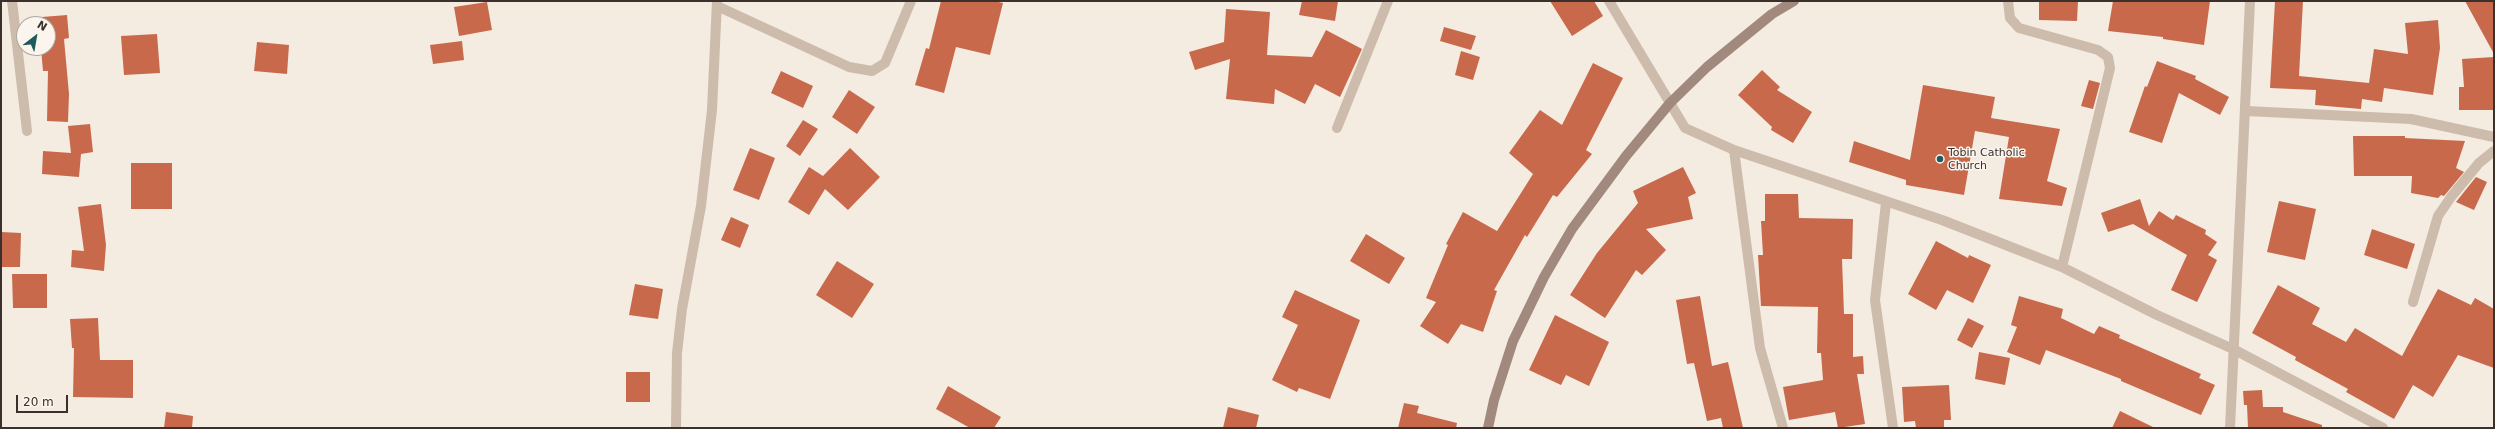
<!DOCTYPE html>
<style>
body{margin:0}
#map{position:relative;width:2495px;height:429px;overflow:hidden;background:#f4ebe1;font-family:"DejaVu Sans",sans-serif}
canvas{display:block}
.frame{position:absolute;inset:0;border:2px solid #3b302b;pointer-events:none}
.north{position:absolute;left:16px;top:16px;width:40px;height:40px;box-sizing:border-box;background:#fbf5ee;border:1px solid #aea6a0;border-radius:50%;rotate:31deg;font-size:11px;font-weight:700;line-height:16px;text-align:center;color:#3b302b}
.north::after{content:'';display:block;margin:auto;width:14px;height:18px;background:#1f5a5e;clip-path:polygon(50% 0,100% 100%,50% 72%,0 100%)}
.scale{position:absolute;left:16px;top:395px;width:52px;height:18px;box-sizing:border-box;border:2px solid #3b302b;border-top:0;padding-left:5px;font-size:12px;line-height:14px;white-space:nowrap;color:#3b302b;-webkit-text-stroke:3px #fbf5ee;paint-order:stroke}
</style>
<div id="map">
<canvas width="2495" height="429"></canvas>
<div class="frame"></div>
<div class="north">N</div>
<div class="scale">20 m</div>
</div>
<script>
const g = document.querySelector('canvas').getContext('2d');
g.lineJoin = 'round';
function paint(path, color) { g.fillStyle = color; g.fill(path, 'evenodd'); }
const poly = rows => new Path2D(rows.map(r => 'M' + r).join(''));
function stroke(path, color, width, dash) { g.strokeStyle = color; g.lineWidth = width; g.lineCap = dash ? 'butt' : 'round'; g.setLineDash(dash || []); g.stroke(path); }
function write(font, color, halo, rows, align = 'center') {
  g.font = font + ' "DejaVu Sans",sans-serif'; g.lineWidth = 3; g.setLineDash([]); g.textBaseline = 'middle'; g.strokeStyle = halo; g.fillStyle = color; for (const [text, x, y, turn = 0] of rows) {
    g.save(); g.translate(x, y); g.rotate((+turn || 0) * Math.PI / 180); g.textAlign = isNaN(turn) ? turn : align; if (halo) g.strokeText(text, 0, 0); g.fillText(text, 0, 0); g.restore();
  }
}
paint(poly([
 [941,1,994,1,1003,3,990,55,956,47,944,93,915,85,926,48,929,49],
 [1302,1,1338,1,1335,21,1299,15],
 [1550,1,1594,1,1603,16,1572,36],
 [2039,1,2078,1,2077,21,2039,20],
 [2113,1,2210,1,2204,45,2163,39,2163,37,2108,31],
 [2275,1,2303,1,2299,76,2369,83,2374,49,2408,54,2405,23,2438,20,2440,48,2433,95,2384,88,2382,102,2362,99,2361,109,2315,105,2316,90,2270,88],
 [2465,1,2494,1,2494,54],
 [487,2,492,30,459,36,454,7],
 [1226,9,1270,12,1267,55,1312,57,1326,30,1362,49,1340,97,1315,84,1305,104,1275,89,1274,104,1226,99,1230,59,1195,70,1189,52,1224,42],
 [67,15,69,38,64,39,69,94,68,122,47,121,48,71,43,71,41,48,48,48,48,24,42,24,42,17],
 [1444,27,1476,36,1471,50,1440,41],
 [157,34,160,73,124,75,121,36],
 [462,41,464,60,433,64,430,45],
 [257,42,289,45,287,74,254,71],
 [1461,51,1480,57,1473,80,1455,75],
 [2494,57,2494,110,2459,110,2459,87,2464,87,2462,59],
 [2157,61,2196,76,2195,79,2229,97,2220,115,2179,93,2162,143,2129,132,2145,86,2147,87],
 [1593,63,1623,78,1586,150,1592,154,1557,197,1553,195,1527,237,1525,235,1494,290,1497,291,1483,332,1461,324,1448,344,1420,326,1436,302,1426,298,1448,245,1446,244,1463,212,1497,231,1533,174,1509,153,1540,110,1562,125],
 [1762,70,1780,87,1777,90,1812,112,1793,143,1771,130,1772,127,1738,95],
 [781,71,813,86,803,108,771,93],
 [2089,80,2100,83,2093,109,2081,106],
 [1923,85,1995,97,1991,118,2060,129,2047,181,2067,188,2062,206,1999,199,2009,137,1975,131,1964,195,1906,185,1906,180,1849,162,1854,141,1910,160],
 [849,90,875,107,857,134,832,117],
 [803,120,818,129,800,156,786,146],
 [90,124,93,152,81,154,79,177,42,174,43,151,71,153,68,126],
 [2353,136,2405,136,2405,138,2465,141,2456,168,2464,172,2444,196,2441,195,2438,198,2411,193,2412,176,2354,176],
 [750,148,775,158,759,200,733,190],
 [850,148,880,177,848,210,825,189,809,215,788,202,809,167,823,176],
 [131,163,172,163,172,209,131,209],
 [1683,167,1696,193,1688,197,1693,219,1646,229,1666,250,1642,275,1636,270,1605,318,1570,295,1597,253,1638,203,1633,191],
 [2476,177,2487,182,2474,210,2456,202],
 [1765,194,1798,194,1799,218,1853,219,1852,259,1842,259,1844,314,1853,314,1853,357,1863,356,1864,374,1857,374,1865,424,1838,428,1835,412,1789,420,1783,387,1823,380,1821,353,1817,353,1818,307,1761,306,1758,255,1763,255,1761,221,1765,221],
 [2140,199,2149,226,2159,211,2173,220,2176,215,2206,230,2205,234,2217,242,2208,255,2217,260,2197,302,2171,290,2187,255,2133,224,2108,232,2101,213],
 [2279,201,2316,209,2305,260,2267,252],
 [101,204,106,245,104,271,71,267,72,250,84,251,78,207],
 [731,217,749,225,740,248,721,240],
 [2372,229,2415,244,2407,269,2364,255],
 [1,232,21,233,20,267,1,267],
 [1366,234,1405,258,1389,284,1350,261],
 [1936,241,1968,258,1969,255,1991,265,1973,303,1947,290,1936,310,1908,294],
 [837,261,874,284,852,318,816,295],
 [12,274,47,274,47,308,13,308],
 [635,284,663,289,658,319,629,315],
 [2278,285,2320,308,2312,324,2346,342,2355,328,2402,356,2438,289,2471,305,2475,298,2494,309,2494,368,2458,355,2433,397,2413,385,2394,419,2346,392,2348,389,2295,360,2296,357,2252,333],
 [1295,290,1360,320,1330,399,1299,388,1297,392,1272,380,1298,325,1282,317],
 [1700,296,1712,366,1728,362,1743,428,1723,428,1721,418,1707,421,1694,363,1687,364,1676,300],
 [2019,296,2063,309,2061,318,2094,334,2099,326,2120,335,2119,338,2201,374,2199,378,2215,385,2201,415,2121,381,2121,379,2046,350,2040,365,2007,352,2017,327,2011,325],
 [1555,315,1609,342,1589,386,1566,375,1561,385,1529,370],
 [98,318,100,360,133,360,133,398,73,397,74,348,72,348,70,319],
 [1968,318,1984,326,1972,348,1957,340],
 [1979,352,2010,358,2005,385,1975,379],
 [626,372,650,372,650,402,626,402],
 [1949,385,1951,420,1944,420,1944,428,1916,428,1915,421,1904,422,1902,387],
 [948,386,1001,417,994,428,970,428,936,409],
 [2262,390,2263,407,2283,407,2283,412,2322,425,2322,428,2248,428,2247,405,2244,405,2243,391],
 [1404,403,1419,406,1417,413,1457,423,1456,428,1398,428],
 [1228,407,1259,415,1256,428,1223,428],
 [2120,411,2155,428,2112,428],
 [166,412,193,416,192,428,164,428]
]), '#c8694b');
stroke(poly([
 [12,1,27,131],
 [1609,1,1685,128,1734,150,1942,220,2062,267,2157,315,2233,349,2383,428],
 [2008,1,2010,18,2019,28,2098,50,2108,57,2110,68,2062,267],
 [717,6,849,67,872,71,885,63,911,1],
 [2246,111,2411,119,2494,137],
 [1337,128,1388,1],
 [1734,150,1760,348,1783,428],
 [1886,203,1875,300,1893,428],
 [2413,302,2438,216,2451,197,2479,163,2494,151],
 [676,428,677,353,682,309,701,206,712,110,717,1],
 [2230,428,2250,1]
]), '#cdbbac', 10);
stroke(poly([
 [1488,428,1494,400,1513,341,1544,277,1572,229,1626,156,1670,103,1707,67,1772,14,1794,1]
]), '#a18a7d', 10);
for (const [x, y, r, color] of [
 [1940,159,4,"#1f5a5e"]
]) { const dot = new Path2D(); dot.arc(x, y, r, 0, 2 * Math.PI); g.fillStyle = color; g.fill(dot); stroke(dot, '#fbf5ee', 1.5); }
write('11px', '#3b302b', '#fbf5ee', [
 ["Tobin Catholic",1948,153],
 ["Church",1948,166]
], 'left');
</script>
